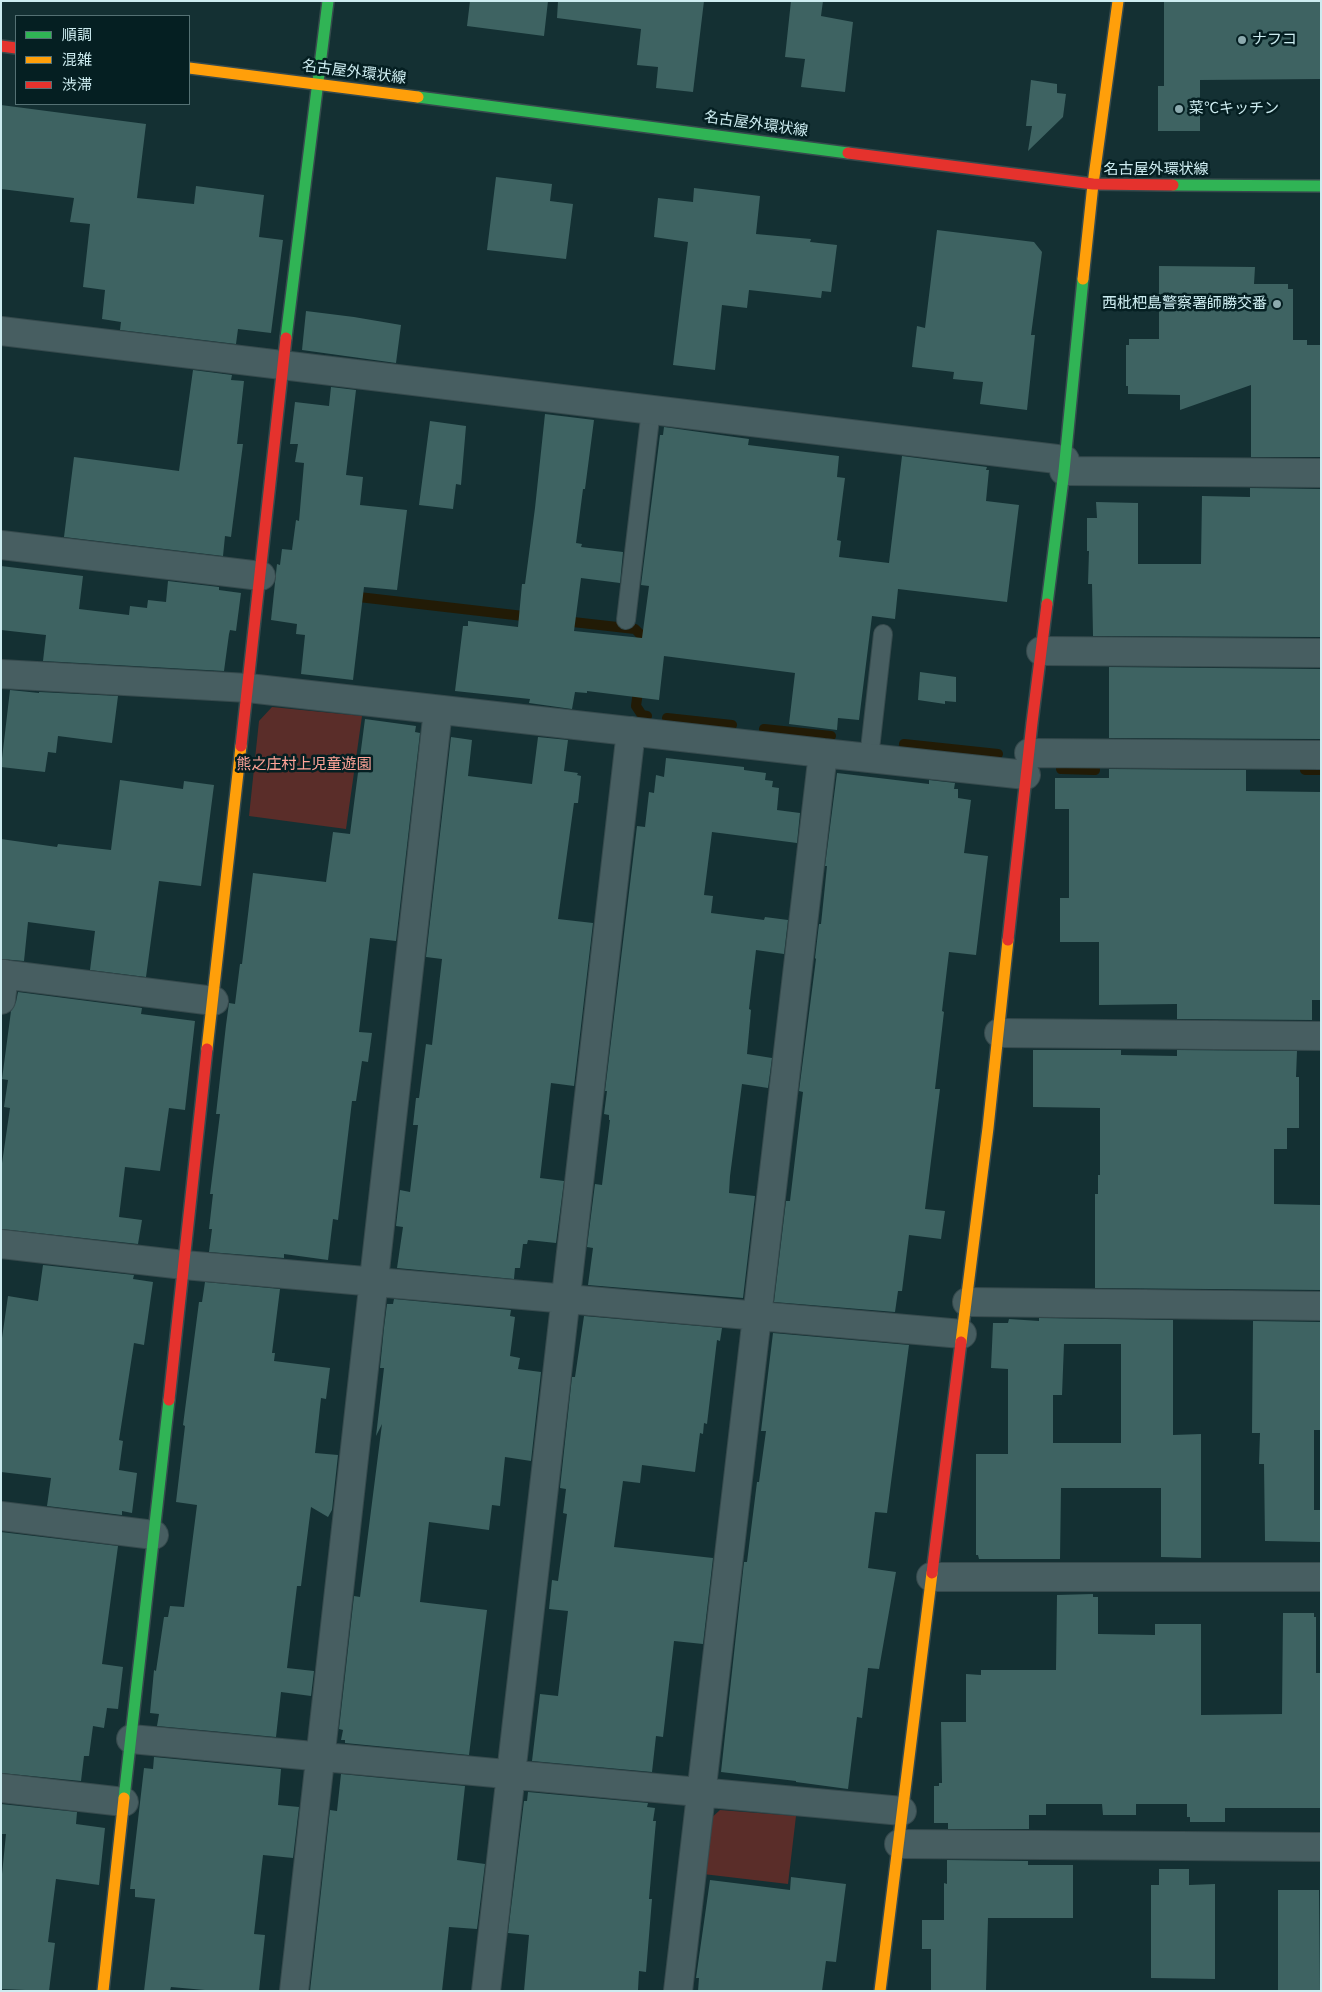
<!DOCTYPE html>
<meta charset="utf-8">
<style>
body{margin:0}
#map{position:relative;width:1322px;height:1992px;overflow:hidden;background:#143033;font-family:"Titillium Web","Noto Sans JP",sans-serif}
canvas{display:block}
.frame{position:absolute;inset:0;border:2px solid #cdecf0;pointer-events:none}
.legend{position:absolute;left:15px;top:15px;width:175px;height:90px;box-sizing:border-box;background:#051f22;border:1px solid #557174;margin:0;padding:6px 9px;list-style:none;font-size:15px;color:#cdecf0}
.legend li{display:flex;align-items:center;gap:10px;height:25px}
.legend b{width:25px;border:1px solid #557174}
</style>
<div id="map">
<canvas width="1322" height="1992"></canvas>
<div class="frame"></div>
<ul class="legend">
<li><b style="height:6px;background:#30b455"></b>順調</li>
<li><b style="height:6px;background:#ff9f0a"></b>混雑</li>
<li><b style="height:6px;background:#e5322d"></b>渋滞</li>
</ul>
</div>
<script>
const g = document.querySelector('canvas').getContext('2d');
g.lineJoin = 'round';
function paint(path, color) { g.fillStyle = color; g.fill(path, 'evenodd'); }
const poly = rows => new Path2D(rows.map(r => 'M' + r).join(''));
function stroke(path, color, width, dash) { g.strokeStyle = color; g.lineWidth = width; g.lineCap = dash ? 'butt' : 'round'; g.setLineDash(dash || []); g.stroke(path); }
function write(font, color, halo, rows, align = 'center') {
  g.font = font + ' "Titillium Web","Noto Sans JP",sans-serif'; g.lineWidth = 5; g.setLineDash([]); g.textBaseline = 'middle'; g.strokeStyle = halo; g.fillStyle = color; for (const [text, x, y, turn = 0] of rows) {
    g.save(); g.translate(x, y); g.rotate((+turn || 0) * Math.PI / 180); g.textAlign = isNaN(turn) ? turn : align; if (halo) g.strokeText(text, 0, 0); g.fillText(text, 0, 0); g.restore();
  }
}
paint(poly([
 [272,707,362,716,346,829,249,816,259,721],
 [720,1810,796,1816,788,1884,703,1874,709,1820]
]), '#5a2d29');
stroke(poly([
 [350,596,532,617],
 [564,621,635,629,643,637,642,649],
 [639,684,636,706,642,715,647,716],
 [667,718,732,725],
 [764,729,831,736],
 [904,744,998,754],
 [1061,769,1095,770],
 [1305,770,1321,770]
]), '#221b06', 10);
paint(poly([
 [470,1,548,1,544,36,467,26],
 [558,1,704,1,693,92,656,88,658,67,637,65,641,29,557,18],
 [791,1,823,1,821,16,853,22,845,92,801,87,805,59,785,57],
 [1164,1,1321,1,1321,79,1200,80,1200,131,1158,131,1158,86,1164,86],
 [1031,80,1057,84,1057,93,1066,94,1063,117,1028,151,1032,126,1026,126],
 [1,105,146,124,137,198,194,204,196,186,264,195,259,237,283,240,271,333,238,329,236,344,120,330,121,322,102,319,105,290,83,287,90,224,70,222,74,198,1,189],
 [496,177,552,184,550,201,573,204,566,259,487,250],
 [694,188,760,196,756,234,811,239,810,242,837,245,831,292,822,291,821,298,749,290,747,308,722,305,715,370,673,365,688,242,654,237,658,198,693,202],
 [937,230,1034,242,1042,252,1031,335,1035,335,1027,410,980,404,983,382,953,379,954,372,912,367,917,326,925,328],
 [1159,266,1255,267,1254,284,1288,284,1288,289,1293,289,1293,340,1307,340,1307,345,1321,345,1321,457,1251,457,1251,385,1180,410,1180,395,1128,394,1128,386,1126,386,1126,345,1129,345,1129,339,1159,339],
 [306,311,354,317,401,325,396,363,302,350],
 [193,370,232,375,231,380,244,381,237,444,243,444,231,537,225,536,223,556,64,537,74,457,179,471],
 [331,387,356,390,346,475,363,477,360,505,407,510,397,590,364,587,353,680,301,674,305,635,296,634,297,624,271,620,277,564,280,565,282,549,292,550,296,520,299,521,304,463,295,462,298,444,290,444,295,402,329,406],
 [545,414,594,420,585,489,583,489,576,543,582,544,581,547,623,552,620,583,581,578,574,631,642,638,649,586,641,585,660,435,663,435,664,427,749,439,748,445,839,456,837,477,845,478,837,540,841,541,839,557,889,563,902,456,987,467,986,470,989,470,986,501,1019,505,1007,602,898,589,895,619,872,616,859,720,838,718,837,730,789,724,795,673,664,656,659,700,587,691,587,693,575,692,572,709,529,703,530,699,455,691,463,626,468,626,468,621,518,627,522,584,525,584,535,508],
 [430,421,466,426,461,485,456,484,453,509,419,505],
 [1250,488,1321,489,1321,637,1093,636,1092,584,1088,584,1089,551,1087,551,1087,518,1097,518,1096,502,1138,503,1138,564,1201,564,1202,496,1250,497],
 [1,566,83,576,79,609,129,615,130,606,147,608,148,600,166,602,168,581,219,587,219,590,241,593,236,631,230,630,229,634,224,671,43,661,46,635,1,630],
 [1109,667,1321,669,1321,739,1109,738],
 [920,672,956,677,956,702,945,701,945,704,918,700],
 [10,690,39,693,39,692,118,696,112,743,58,736,56,753,48,752,45,772,1,767],
 [365,719,416,726,415,732,420,733,396,941,370,938,359,1032,372,1033,368,1062,362,1061,356,1101,352,1101,338,1220,333,1219,328,1260,284,1254,284,1258,209,1252,212,1229,209,1229,213,1194,210,1194,220,1114,216,1114,226,1025,229,1003,235,1004,240,964,242,964,253,873,326,882,333,832,350,834],
 [451,737,472,740,468,776,532,784,538,737,568,740,564,771,578,773,577,775,581,776,578,803,574,803,558,919,593,923,574,1086,551,1083,540,1178,564,1181,556,1243,528,1240,527,1244,523,1244,520,1268,515,1268,514,1279,397,1268,403,1227,396,1226,400,1190,410,1192,418,1125,413,1125,416,1098,419,1098,426,1044,432,1045,442,959,426,957],
 [666,758,744,767,744,770,766,773,765,780,773,781,772,787,779,788,777,810,800,813,797,843,712,832,704,895,713,896,711,913,764,920,765,917,788,920,784,954,756,950,749,1009,751,1010,747,1054,772,1058,768,1088,742,1084,730,1176,729,1193,755,1196,743,1298,588,1285,593,1248,587,1247,595,1184,602,1185,610,1120,609,1120,609,1115,604,1114,607,1091,605,1091,637,826,645,827,649,792,654,793,656,775,664,777],
 [1109,769,1246,770,1246,791,1321,792,1321,1000,1312,1000,1312,1020,1177,1019,1177,1004,1099,1005,1099,942,1060,942,1060,898,1069,898,1069,809,1055,809,1055,778,1109,778],
 [837,773,929,784,929,780,955,783,954,789,958,789,958,798,971,800,964,853,988,856,976,955,949,952,942,1011,944,1012,935,1089,940,1089,925,1209,945,1211,941,1239,909,1235,902,1291,898,1291,895,1312,774,1302,786,1201,790,1201,799,1125,803,1092,799,1091,816,959,815,958,819,924,821,924,827,866,825,866],
 [120,780,183,789,184,781,214,785,201,886,159,881,146,977,90,970,95,931,28,922,24,961,1,959,1,839,57,847,58,844,111,850],
 [18,992,142,1008,141,1014,195,1021,185,1110,169,1108,160,1171,125,1167,119,1217,142,1220,138,1244,1,1229,1,1170,10,1108,4,1107,8,1080,2,1079,11,1011,16,1002],
 [1033,1050,1121,1050,1121,1055,1177,1056,1177,1050,1297,1051,1296,1077,1299,1077,1299,1128,1287,1128,1287,1149,1274,1149,1274,1204,1321,1205,1321,1290,1095,1288,1095,1194,1098,1194,1098,1175,1100,1175,1100,1108,1033,1107],
 [43,1265,134,1275,133,1279,153,1282,144,1345,134,1343,119,1440,123,1441,119,1470,137,1473,132,1513,122,1511,122,1515,47,1506,51,1478,1,1472,1,1345,8,1296,38,1301],
 [205,1282,280,1289,272,1353,275,1353,274,1361,330,1368,326,1399,321,1398,315,1453,338,1455,332,1510,328,1517,311,1507,301,1586,297,1586,287,1668,314,1671,311,1696,281,1692,276,1737,157,1726,159,1714,150,1713,154,1670,156,1671,164,1617,168,1617,170,1606,184,1607,197,1505,176,1502,185,1426,183,1425,199,1302,202,1302],
 [394,1299,511,1310,510,1316,515,1317,510,1356,520,1358,518,1369,541,1372,531,1461,505,1457,500,1506,492,1505,489,1530,429,1522,420,1602,487,1610,469,1755,345,1743,345,1740,341,1740,343,1730,339,1729,354,1596,360,1597,382,1424,376,1436,384,1368,380,1368,384,1328,387,1304,393,1304],
 [584,1316,722,1328,720,1341,717,1340,707,1424,704,1423,703,1434,700,1433,695,1472,642,1465,640,1483,623,1481,614,1547,713,1558,703,1644,674,1641,663,1737,656,1736,652,1772,532,1761,540,1694,558,1696,568,1611,549,1609,552,1580,558,1581,567,1514,563,1513,566,1489,560,1488,572,1377,575,1377],
 [1039,1318,1173,1320,1173,1435,1201,1434,1201,1558,1161,1557,1161,1488,1061,1488,1060,1559,979,1559,978,1555,976,1555,976,1454,1008,1454,1008,1369,991,1368,993,1323,1008,1323,1009,1319,1039,1321],
 [1064,1344,1121,1344,1121,1443,1053,1443,1053,1395,1062,1395],
 [1253,1321,1321,1322,1321,1430,1314,1430,1314,1510,1321,1510,1321,1542,1265,1541,1264,1464,1259,1464,1260,1433,1252,1433],
 [773,1333,909,1345,887,1513,875,1512,868,1568,896,1572,879,1669,868,1668,862,1718,857,1717,848,1789,796,1782,796,1781,721,1772,744,1562,747,1562,757,1482,759,1482,766,1431,761,1431],
 [1,1532,118,1546,102,1664,123,1667,118,1709,107,1708,104,1728,93,1726,89,1756,84,1756,81,1781,1,1773],
 [1093,1594,1093,1597,1098,1597,1098,1634,1155,1635,1155,1624,1201,1624,1201,1715,1282,1714,1283,1613,1314,1613,1314,1617,1316,1617,1316,1673,1321,1673,1321,1808,1225,1808,1225,1822,1190,1822,1190,1817,1187,1817,1187,1804,1136,1804,1136,1815,1103,1815,1102,1804,1046,1804,1046,1815,1029,1815,1029,1829,948,1829,948,1823,934,1823,934,1786,939,1786,939,1783,942,1783,941,1722,966,1722,966,1674,981,1675,981,1670,1056,1670,1057,1595],
 [154,1757,281,1769,278,1805,299,1807,293,1858,263,1855,254,1934,265,1935,259,1991,216,1991,171,1987,170,1991,144,1991,155,1899,135,1897,135,1889,130,1889,144,1768,153,1769],
 [341,1774,465,1786,457,1860,485,1864,477,1929,449,1927,442,1991,310,1991,330,1810,337,1811],
 [528,1792,648,1803,647,1807,655,1808,653,1821,656,1821,649,1899,652,1899,646,1972,639,1971,638,1990,524,1991,529,1935,508,1933,524,1801,527,1801],
 [1,1804,77,1812,76,1824,105,1828,99,1885,56,1879,48,1942,55,1943,49,1991,1,1989,1,1884,6,1834,1,1834],
 [947,1860,1028,1861,1028,1865,1073,1865,1073,1918,988,1918,986,1991,931,1991,931,1949,922,1949,922,1920,944,1920,944,1883,947,1884],
 [1159,1869,1189,1869,1189,1885,1215,1884,1215,1979,1151,1978,1151,1885,1159,1885],
 [791,1877,846,1884,836,1962,826,1961,822,1991,698,1991,699,1978,696,1978,710,1880,790,1890],
 [1278,1890,1319,1890,1320,1991,1278,1991]
]), '#3e6362');
const lane = poly([
 [626,620,651,410],
 [869,758,883,634]
]);
const street = poly([
 [1,331,1065,460],
 [1064,471,1321,473],
 [1,545,261,576],
 [1041,651,1321,653],
 [1,674,248,688,823,753],
 [1029,753,1321,755],
 [1,974,214,1001],
 [1,1000,4,974],
 [999,1033,1321,1036],
 [1,1244,184,1265,962,1334],
 [967,1302,1321,1306],
 [1,1516,154,1535],
 [931,1577,1321,1577],
 [131,1739,902,1811],
 [1,1788,124,1802],
 [899,1844,1321,1847],
 [294,1991,438,710],
 [486,1991,631,731],
 [678,1991,823,753,1026,775]
]);
const fast = poly([
 [418,97,848,153],
 [1173,185,1321,186],
 [286,338,328,1],
 [1047,604,1064,471,1083,279],
 [124,1798,169,1400]
]);
const slow = poly([
 [189,68,418,97],
 [1083,279,1093,184,1118,1],
 [207,1049,241,746],
 [961,1342,988,1128,1008,940],
 [103,1991,124,1798],
 [880,1991,932,1573]
]);
const jam = poly([
 [1,46,16,48],
 [848,153,1093,184,1173,185],
 [241,746,286,338],
 [1008,940,1032,723,1047,604],
 [169,1400,207,1049],
 [932,1573,961,1342]
]);
stroke(lane, '#364a4d', 20);
stroke(street, '#364a4d', 30);
stroke(fast, '#364a4d', 14);
stroke(slow, '#364a4d', 14);
stroke(jam, '#364a4d', 14);
stroke(lane, '#475e61', 18);
stroke(street, '#475e61', 28);
stroke(fast, '#30b455', 11);
stroke(slow, '#ff9f0a', 11);
stroke(jam, '#e5322d', 11);
for (const [x, y, r, color] of [
 [1242,40,5,"#8caaae"],
 [1179,109,5,"#8caaae"],
 [1277,304,5,"#8caaae"]
]) { const dot = new Path2D(); dot.arc(x, y, r, 0, 2 * Math.PI); g.fillStyle = color; g.fill(dot); stroke(dot, '#051f22', 2); }
write('15px', '#cdecf0', '#051f22', [
 ["ナフコ",1252,40],
 ["菜℃キッチン",1189,109],
 ["西枇杷島警察署師勝交番",1267,304,"right"]
], 'left');
write('15px', '#cdecf0', '#051f22', [
 ["名古屋外環状線",354,73,7],
 ["名古屋外環状線",756,125,8],
 ["名古屋外環状線",1156,170]
]);
write('15px', '#ffa498', '#051f22', [
 ["熊之庄村上児童遊園",304,765]
]);
</script>
